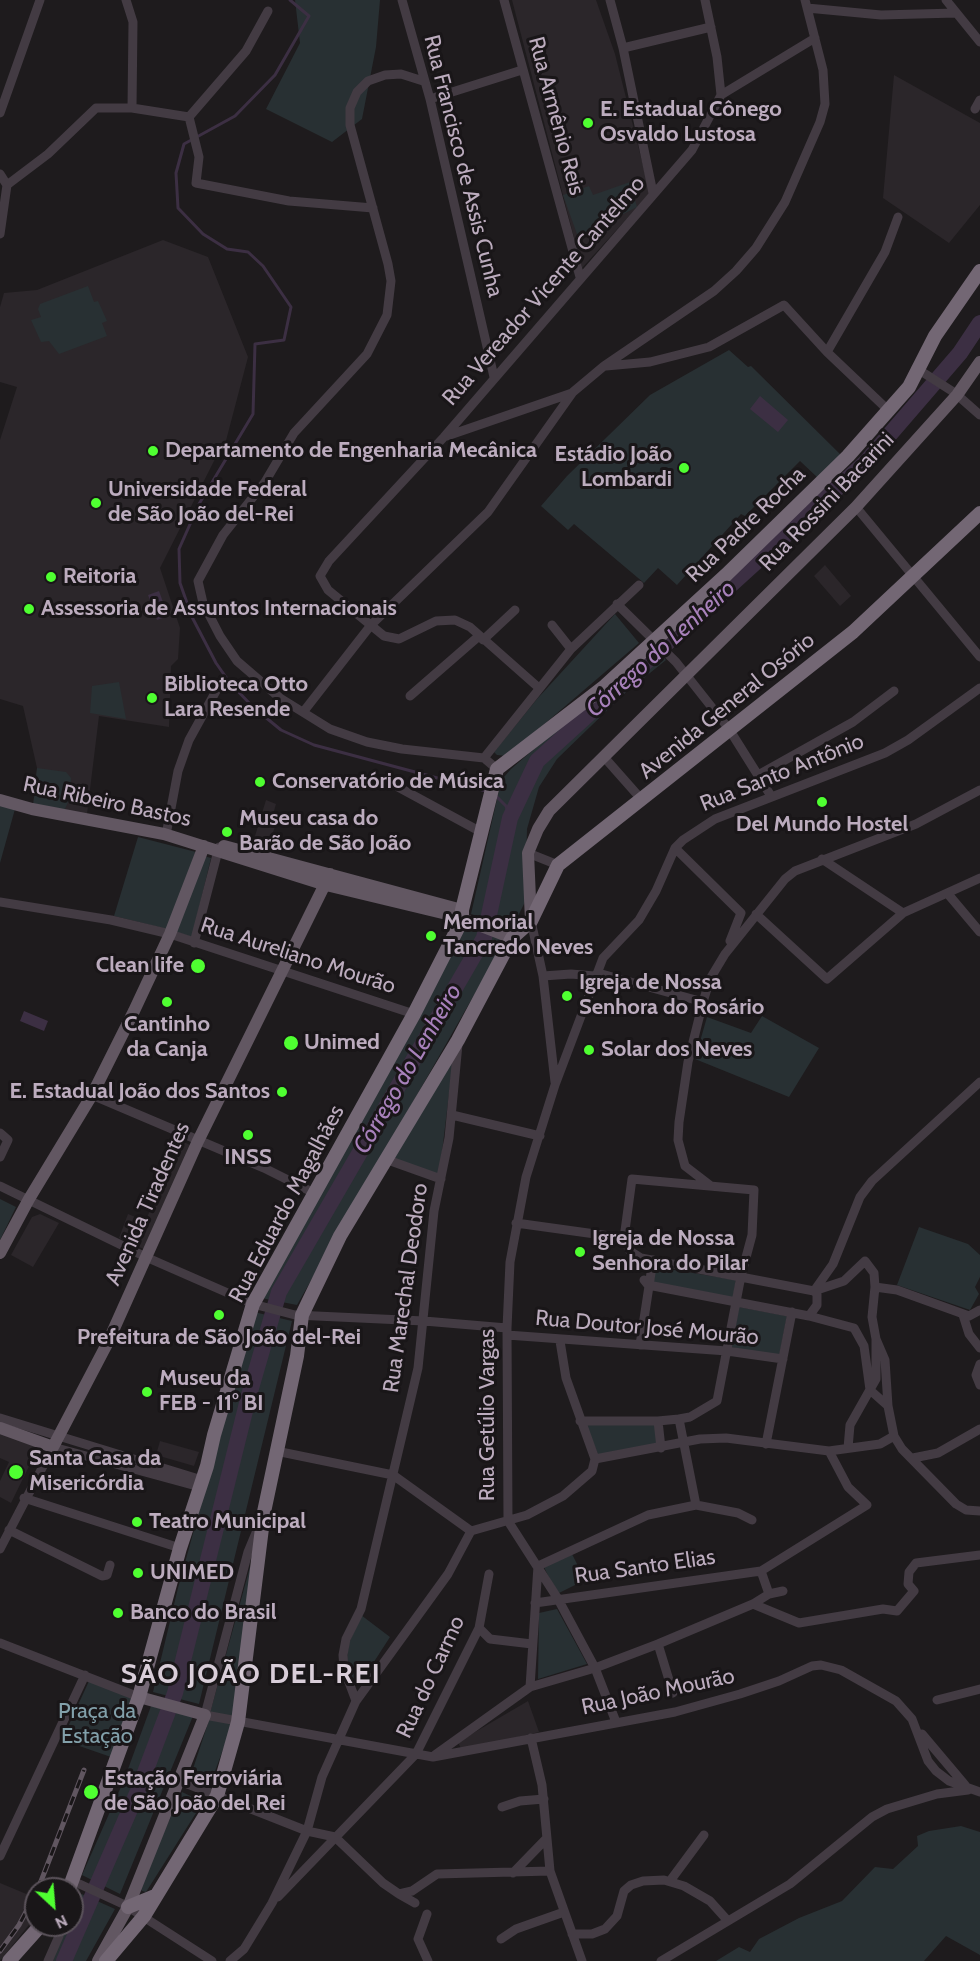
<!DOCTYPE html>
<meta charset="utf-8">
<style>
body{margin:0}
#map{position:relative;width:980px;height:1961px;overflow:hidden;background:#1e1b1d;font-family:Cabin,sans-serif}
canvas{display:block}
.north{position:absolute;left:24px;top:1877px;width:60px;height:60px;box-sizing:border-box;background:#191618;border:2px solid #5a525a;border-radius:50%;rotate:154deg;font-size:16px;font-weight:700;line-height:24px;text-align:center;color:#bcacbe}
.north::after{content:'';display:block;margin:auto;width:21px;height:27px;background:#4fff31;clip-path:polygon(50% 0,100% 100%,50% 72%,0 100%)}
</style>
<div id="map">
<canvas width="980" height="1961"></canvas>
<div class="north">N</div>
</div>
<script>
const g = document.querySelector('canvas').getContext('2d');
g.lineJoin = 'round';
function paint(path, color) { g.fillStyle = color; g.fill(path, 'evenodd'); }
const poly = rows => new Path2D(rows.map(r => 'M' + r).join(''));
function stroke(path, color, width, dash) { g.strokeStyle = color; g.lineWidth = width; g.lineCap = dash ? 'butt' : 'round'; g.setLineDash(dash || []); g.stroke(path); }
function write(font, color, halo, rows, align = 'center') {
  g.font = font + ' Cabin,sans-serif'; g.lineWidth = 6; g.setLineDash([]); g.textBaseline = 'middle'; g.strokeStyle = halo; g.fillStyle = color; for (const [text, x, y, turn = 0] of rows) {
    g.save(); g.translate(x, y); g.rotate((+turn || 0) * Math.PI / 180); g.textAlign = isNaN(turn) ? turn : align; if (halo) g.strokeText(text, 0, 0); g.fillText(text, 0, 0); g.restore();
  }
}
paint(poly([
 [512,0,596,0,615,54,650,193,582,268],
 [894,75,980,123,980,205,949,243,883,198],
 [163,240,208,257,248,357,223,452,215,459,160,568,180,628,178,659,171,666,169,727,99,716,87,814,33,807,37,768,23,706,0,699,0,440,17,387,0,382,0,307,4,293,37,290],
 [825,565,851,596,840,606,814,576],
 [266,800,276,804,272,818,276,824,265,854,251,849],
 [184,1142,196,1148,146,1250,119,1238,128,1214,145,1221],
 [40,1214,59,1223,33,1267,11,1255,32,1217],
 [0,1433,39,1446,11,1503,0,1497,0,1481,9,1462,0,1458],
 [160,1441,199,1452,194,1466,156,1455],
 [528,1701,539,1732,462,1751,458,1742],
 [0,1883,36,1898,36,1916,0,1961]
]), '#2b262a');
paint(poly([
 [295,0,380,0,376,47,362,119,332,142,266,109,300,43],
 [630,182,637,207,578,237,563,195,589,186,593,195],
 [88,286,94,302,98,301,107,321,102,323,107,336,59,354,49,341,41,342,31,320,41,317,38,309,40,304],
 [729,350,748,367,751,366,841,455,818,478,800,461,745,516,741,514,677,585,658,568,644,583,574,524,568,530,541,506,567,476,650,395],
 [615,614,639,643,507,756,497,755,494,752,537,699],
 [653,646,666,660,624,694,557,759,539,787,527,829,525,902,516,920,512,927,471,914,500,786,504,777,511,769],
 [119,682,126,719,90,713,92,686],
 [37,768,66,772,71,778,70,798,63,813,33,807],
 [0,805,15,809,0,863],
 [138,837,196,852,167,929,114,916],
 [204,856,211,858,192,937,173,931],
 [466,926,506,939,297,1305,261,1298],
 [762,1016,819,1048,789,1097,695,1059,707,1017,751,1033],
 [454,1052,439,1177,392,1160],
 [0,1199,16,1207,0,1240],
 [919,1227,968,1244,980,1255,980,1277,975,1287,979,1294,970,1310,897,1285],
 [656,1267,736,1280,733,1298,653,1285],
 [739,1307,787,1316,779,1357,731,1347],
 [254,1312,292,1321,199,1704,153,1692,178,1588],
 [655,1423,657,1447,598,1455,586,1425],
 [571,1552,585,1580,557,1594,543,1565],
 [250,1567,253,1568,234,1718,210,1713],
 [557,1609,587,1664,538,1679,539,1613],
 [361,1615,390,1637,359,1685,349,1673,347,1658,349,1643],
 [89,1681,134,1698,111,1757,62,1740],
 [151,1706,193,1716,120,1894,82,1875,124,1780],
 [210,1717,233,1722,210,1785,190,1778],
 [182,1792,203,1802,146,1892,142,1891,139,1887],
 [961,1826,980,1832,980,1955,946,1936,924,1961,716,1961,739,1947,750,1952,759,1939,799,1918,842,1901,875,1867,893,1869,918,1846,917,1836,929,1831],
 [77,1892,115,1909,86,1961,50,1961,62,1925,72,1925,72,1904]
]), '#283033');
paint(poly([
 [760,396,788,420,778,432,750,409],
 [159,591,168,616,157,620,148,595],
 [24,1011,48,1021,44,1031,20,1021]
]), '#3c2f43');
stroke(poly([
 [290,0,309,16,275,75,235,116,184,144,176,173,178,208,203,234,227,249,248,252,263,266,291,307,284,340,255,344,253,414,199,504,179,549,180,583,192,617,216,663,230,683,253,707,281,730,314,745,486,791],
 [495,795,506,806,510,818]
]), '#3c2f43', 3);
stroke(poly([
 [64,1961,138,1791,175,1693,249,1395,279,1292,484,938,510,818,537,761,866,462,960,353,980,323]
]), '#3c2f43', 16);
stroke(poly([
 [126,0,133,22,132,108],
 [402,0,430,99,494,377],
 [504,0,580,277],
 [610,0,623,48,653,193],
 [946,0,980,42],
 [807,8,881,15,956,13],
 [623,48,711,27],
 [423,81,401,74,385,75,368,81,357,92,350,108,350,125,388,264,391,281,387,315,367,354,294,433,265,482,223,535,198,581,203,603,220,636,237,661,280,698,330,729,367,742,402,749,484,758,497,769],
 [721,95,815,38],
 [430,99,522,70],
 [975,109,980,100],
 [0,113,40,0],
 [189,117,199,157,196,183,289,201,373,208],
 [0,174,7,185],
 [7,185,48,154,96,108,132,108,189,117,246,51,268,11],
 [0,234,7,185],
 [827,352,885,252,898,217],
 [606,366,650,362,709,347,784,305,827,352,888,410],
 [916,368,955,393,980,415],
 [447,436,572,393],
 [856,507,980,657],
 [617,604,676,662,729,729,771,796],
 [552,625,571,649],
 [483,640,515,610],
 [539,688,470,627,455,620,436,621,399,639,384,636,328,590,320,576,329,561,444,437,692,150,721,95,717,57,705,0],
 [410,696,479,636],
 [304,711,371,625,488,512,573,392,604,366,714,291,736,271,756,248,785,202,820,122,825,104,823,70,805,0],
 [604,757,642,800],
 [484,758,571,649,639,585],
 [760,774,853,722,894,691],
 [398,787,481,832],
 [166,835,178,771,189,740,216,691],
 [675,848,741,913,730,941],
 [528,853,558,865],
 [822,859,903,913],
 [948,894,980,932],
 [0,902,111,920,170,934,414,1014],
 [756,914,827,979,903,913,980,878],
 [531,921,543,976,555,1082],
 [194,943,219,847],
 [543,976,571,974,594,976,598,973,703,1002],
 [92,1095,264,1168,314,1193],
 [452,1115,540,1136],
 [0,1133,8,1140,0,1157],
 [385,1159,441,1179],
 [0,1186,148,1258,253,1304,295,1315,424,1321,507,1328],
 [711,1186,685,1166,678,1140,679,1122,688,1062,703,1002,710,979,725,954,785,879,795,871,916,824,980,790],
 [516,1223,624,1238],
 [624,1238,630,1251,641,1258,814,1291,844,1281,865,1261,874,1273,875,1287,897,1290,969,1316,980,1310],
 [644,1280,648,1285,809,1316,854,1328,864,1346,870,1390,888,1406,894,1436,902,1449,956,1504,966,1510,980,1511],
 [814,1291,833,1264,860,1197,872,1181,980,1082],
 [963,1315,969,1334,980,1348],
 [809,1316,817,1305,817,1294,814,1291],
 [507,1335,727,1351,783,1359],
 [876,1339,885,1360,888,1406],
 [560,1341,566,1378,595,1459],
 [640,1345,653,1260],
 [980,1364,976,1375,980,1385],
 [0,1418,202,1480],
 [679,1419,696,1505],
 [580,1421,658,1421,679,1419,690,1417,717,1401,741,1276,752,1235,754,1190,632,1179,624,1238],
 [658,1421,661,1448],
 [766,1444,792,1312],
 [848,1448,850,1425,876,1379,876,1339,872,1317,875,1287],
 [276,1451,393,1475,471,1531],
 [913,1458,938,1453,980,1429],
 [595,1459,700,1439,726,1438,829,1451,880,1444,894,1436],
 [24,1498,180,1548],
 [258,1528,248,1552,205,1715,433,1757,675,1712,740,1694,779,1681,812,1666,821,1665,841,1670,896,1701,912,1719,928,1761,936,1771,949,1781,980,1792],
 [9,1530,102,1576,107,1575,110,1565],
 [0,1549,53,1447,200,1487],
 [538,1566,648,1515,696,1505,738,1513,752,1520],
 [761,1571,769,1594],
 [535,1603,761,1571,867,1505,848,1487,829,1451],
 [753,1604,799,1623,883,1609,897,1611,914,1591,908,1584,909,1572,916,1563,980,1555],
 [479,1628,490,1639,532,1644],
 [0,1643,139,1697],
 [658,1644,673,1693],
 [530,1687,538,1566],
 [937,1700,980,1689],
 [356,1701,344,1669,343,1655,346,1639,361,1609,418,1368,434,1211,449,1138,458,1044],
 [616,1722,595,1668,558,1599,508,1521,507,1328,510,1262,526,1177,555,1085,603,958,639,920,656,891,675,848,683,840,715,819,885,753,908,740,980,688],
 [922,1734,965,1785],
 [531,1738,542,1785,550,1871,582,1961],
 [435,1755,530,1687,595,1668,658,1644,753,1604,769,1594,783,1591],
 [180,1781,307,1831,335,1837,383,1883,399,1894,412,1891,437,1874,550,1871],
 [502,1807,520,1801,544,1799],
 [0,1856,85,1675],
 [513,1873,546,1839],
 [73,1881,125,1905,212,1961],
 [670,1881,704,1835],
 [399,1894,415,1903],
 [278,1897,416,1754,479,1628,489,1574],
 [427,1914,418,1939,428,1961],
 [572,1934,592,1934,605,1929,617,1916,624,1891,631,1885,643,1881,664,1880,684,1886,710,1901,728,1921],
 [501,1939,516,1929,564,1912],
 [48,1961,59,1936,60,1925],
 [230,1961,244,1949,272,1903,307,1831,322,1777,356,1701,448,1574,471,1531,527,1515,563,1496,592,1471,595,1459],
 [661,1961,790,1884,872,1817,887,1809,937,1794,968,1790]
]), '#433b43', 9);
stroke(poly([
 [0,800,32,809,164,834,326,885,455,916,512,938],
 [224,846,462,910],
 [531,921,528,853,538,829,549,811,856,507,957,395,980,362],
 [0,1253,29,1199,92,1095,134,1011,170,934,204,846],
 [0,1428,53,1447,108,1342,198,1141,330,874],
 [98,1961,128,1907,205,1715,139,1697]
]), '#625762', 12);
stroke(poly([
 [69,1889,139,1697,180,1548,207,1466,214,1435,253,1304,414,1014,462,920,462,910,497,769,605,686,726,575,848,456,909,387,935,336,980,271],
 [128,1907,155,1896],
 [9,1961,41,1925],
 [106,1961,144,1916,217,1796,238,1722,264,1512,297,1356,302,1315,340,1236,458,1040,512,938,531,921,558,865,853,632,980,513]
]), '#736774', 14);
const rail = poly([
 [38,1889,84,1770],
 [0,1951,19,1925,36,1893]
]);
stroke(rail, '#605660', 5);
stroke(rail, '#191618', 3, [9]);
for (const [x, y, r, color] of [
 [588,123,6,"#4fff31"],
 [153,451,6,"#4fff31"],
 [684,468,6,"#4fff31"],
 [96,503,6,"#4fff31"],
 [51,577,6,"#4fff31"],
 [29,609,6,"#4fff31"],
 [152,698,6,"#4fff31"],
 [260,782,6,"#4fff31"],
 [822,802,6,"#4fff31"],
 [227,832,6,"#4fff31"],
 [431,936,6,"#4fff31"],
 [198,966,8,"#4fff31"],
 [567,996,6,"#4fff31"],
 [167,1002,6,"#4fff31"],
 [291,1043,8,"#4fff31"],
 [589,1050,6,"#4fff31"],
 [282,1092,6,"#4fff31"],
 [248,1135,6,"#4fff31"],
 [580,1252,6,"#4fff31"],
 [219,1315,6,"#4fff31"],
 [147,1392,6,"#4fff31"],
 [16,1472,8,"#4fff31"],
 [137,1522,6,"#4fff31"],
 [138,1573,6,"#4fff31"],
 [118,1613,6,"#4fff31"],
 [91,1792,8,"#4fff31"]
]) { const dot = new Path2D(); dot.arc(x, y, r, 0, 2 * Math.PI); g.fillStyle = color; g.fill(dot); stroke(dot, '#191618', 2); }
write('bold 22px', '#bcacbe', '#191618', [
 ["E. Estadual Cônego",600,110],
 ["Osvaldo Lustosa",600,135],
 ["Departamento de Engenharia Mecânica",165,451],
 ["Estádio João",672,455,"right"],
 ["Lombardi",672,480,"right"],
 ["Universidade Federal",108,490],
 ["de São João del-Rei",108,515],
 ["Reitoria",63,577],
 ["Assessoria de Assuntos Internacionais",41,609],
 ["Biblioteca Otto",164,685],
 ["Lara Resende",164,710],
 ["Conservatório de Música",272,782],
 ["Museu casa do",239,819],
 ["Barão de São João",239,844],
 ["Del Mundo Hostel",822,825,"center"],
 ["Memorial",443,923],
 ["Tancredo Neves",443,948],
 ["Clean life",184,966,"right"],
 ["Igreja de Nossa",579,983],
 ["Senhora do Rosário",579,1008],
 ["Cantinho",167,1025,"center"],
 ["da Canja",167,1050,"center"],
 ["Unimed",304,1043],
 ["Solar dos Neves",601,1050],
 ["E. Estadual João dos Santos",270,1092,"right"],
 ["INSS",248,1158,"center"],
 ["Igreja de Nossa",592,1239],
 ["Senhora do Pilar",592,1264],
 ["Prefeitura de São João del-Rei",219,1338,"center"],
 ["Museu da",159,1379],
 ["FEB - 11° BI",159,1404],
 ["Santa Casa da",29,1459],
 ["Misericórdia",29,1484],
 ["Teatro Municipal",149,1522],
 ["UNIMED",150,1573],
 ["Banco do Brasil",130,1613],
 ["Estação Ferroviária",104,1779],
 ["de São João del Rei",104,1804]
], 'left');
write('22px', '#bcacbe', '#191618', [
 ["Rua Armênio Reis",556,116,75],
 ["Rua Francisco de Assis Cunha",463,166,76],
 ["Rua Vereador Vicente Cantelmo",544,291,-49],
 ["Rua Rossini Bacarini",827,502,-46],
 ["Rua Padre Rocha",746,525,-44],
 ["Avenida General Osório",727,706,-39],
 ["Rua Santo Antônio",782,773,-22],
 ["Rua Ribeiro Bastos",107,802,12],
 ["Rua Aureliano Mourão",298,956,18],
 ["Avenida Tiradentes",148,1204,-66],
 ["Rua Eduardo Magalhães",287,1204,-62],
 ["Rua Marechal Deodoro",406,1288,-82],
 ["Rua Doutor José Mourão",647,1328,5],
 ["Rua Getúlio Vargas",488,1415,-90],
 ["Rua Santo Elias",645,1567,-8],
 ["Rua do Carmo",431,1677,-65],
 ["Rua João Mourão",658,1692,-12]
]);
write('22px', '#82a0aa', '#191618', [
 ["Praça da",97,1712],
 ["Estação",97,1737]
]);
write('italic 24px', '#a881bb', '#191618', [
 ["Córrego do Lenheiro",661,649,-42],
 ["Córrego do Lenheiro",408,1069,-60]
]);
g.letterSpacing = '1.5px';
write('bold 28px', '#d9ced9', '#191618', [
 ["SÃO JOÃO DEL-REI",251,1675]
]);
g.letterSpacing = '0px';
</script>
